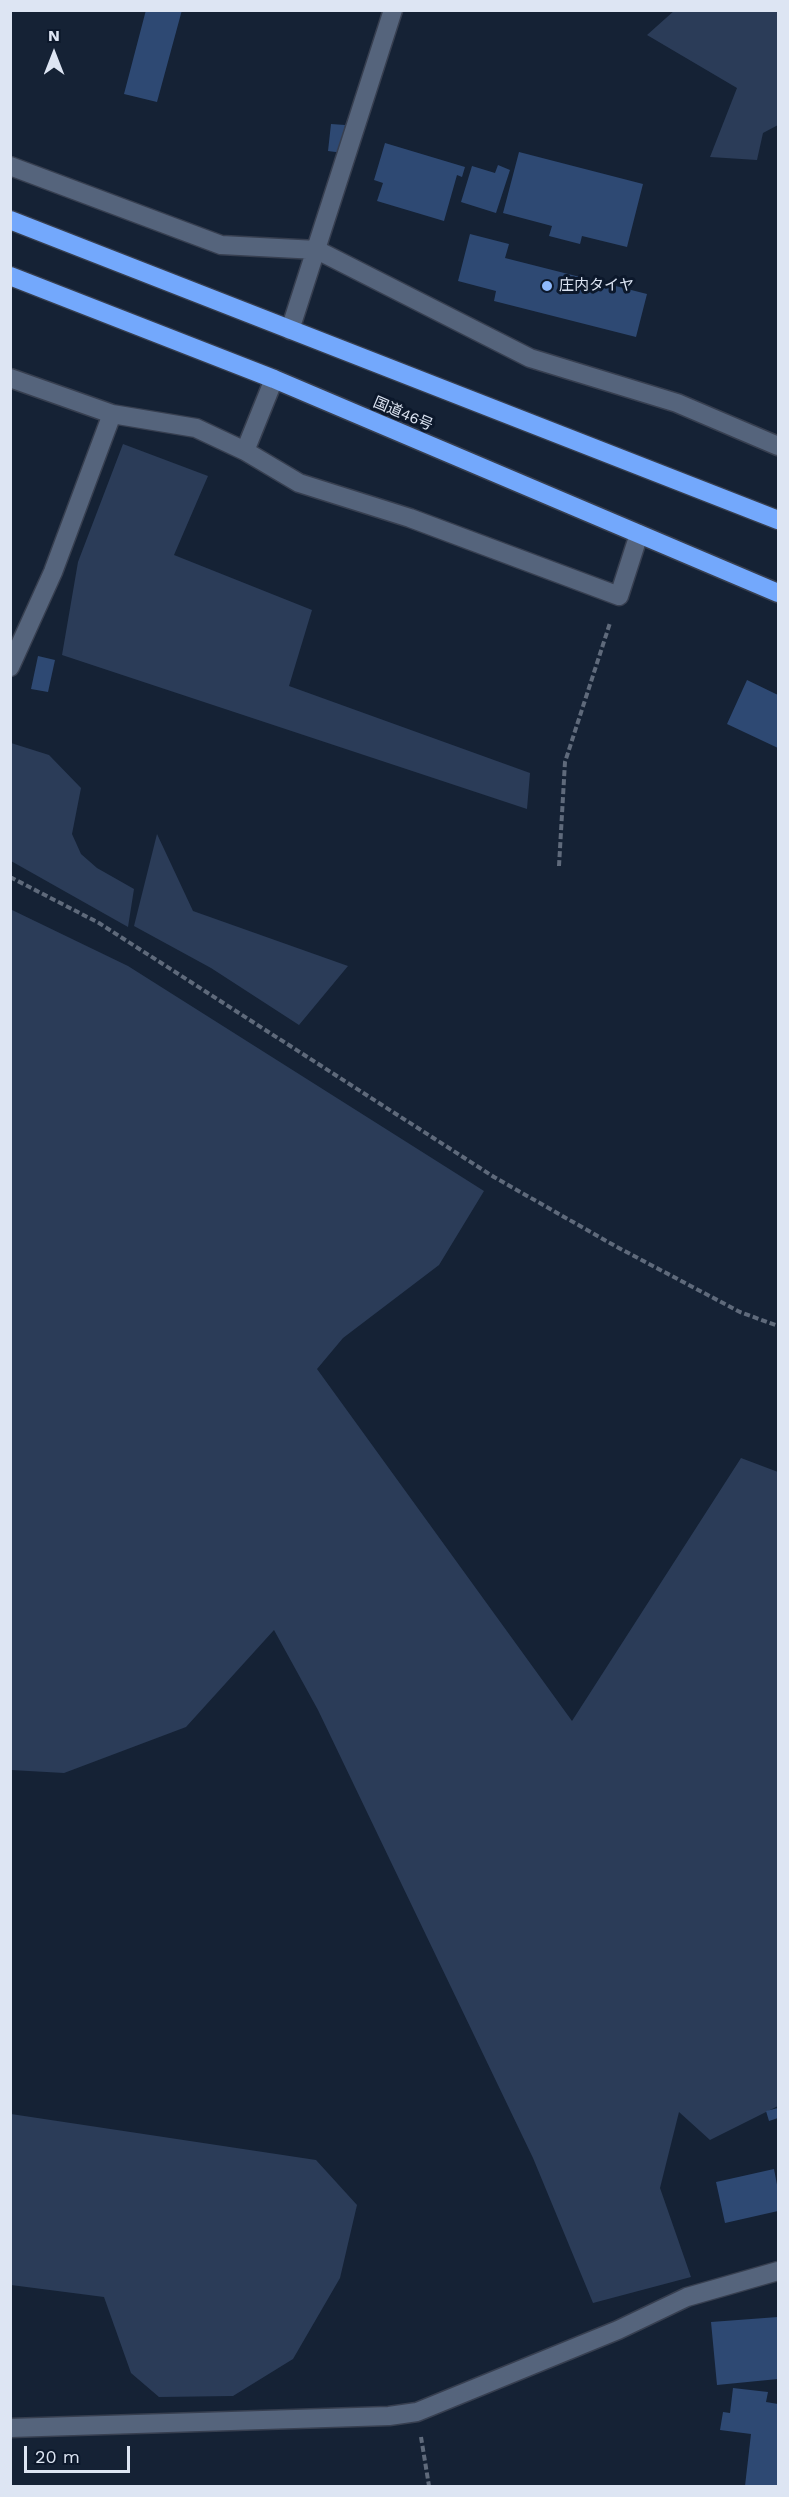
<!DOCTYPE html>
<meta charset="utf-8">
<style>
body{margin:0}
#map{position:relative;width:789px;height:2497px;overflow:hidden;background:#152235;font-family:"Work Sans",sans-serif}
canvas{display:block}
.frame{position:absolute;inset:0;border:12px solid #dde5f3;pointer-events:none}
.north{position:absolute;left:24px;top:24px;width:60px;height:60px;-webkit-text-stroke:4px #0c182b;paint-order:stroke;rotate:0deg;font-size:16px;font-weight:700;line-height:24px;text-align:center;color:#dde5f3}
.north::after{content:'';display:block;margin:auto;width:21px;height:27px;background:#dde5f3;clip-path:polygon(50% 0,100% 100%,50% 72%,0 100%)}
.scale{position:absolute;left:24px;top:2446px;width:106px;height:27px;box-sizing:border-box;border:3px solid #dde5f3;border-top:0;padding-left:8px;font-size:18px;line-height:21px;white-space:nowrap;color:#dde5f3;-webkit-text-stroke:4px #0c182b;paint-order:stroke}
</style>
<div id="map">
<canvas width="789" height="2497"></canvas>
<div class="frame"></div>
<div class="north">N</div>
<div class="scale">20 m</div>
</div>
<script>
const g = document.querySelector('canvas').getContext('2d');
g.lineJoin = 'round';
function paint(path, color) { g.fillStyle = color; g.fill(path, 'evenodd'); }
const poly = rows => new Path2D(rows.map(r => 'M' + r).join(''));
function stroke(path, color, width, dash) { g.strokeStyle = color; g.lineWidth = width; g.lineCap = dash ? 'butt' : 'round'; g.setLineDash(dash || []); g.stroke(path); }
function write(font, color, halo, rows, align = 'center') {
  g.font = font + ' "Work Sans","Noto Sans JP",sans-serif'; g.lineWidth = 6; g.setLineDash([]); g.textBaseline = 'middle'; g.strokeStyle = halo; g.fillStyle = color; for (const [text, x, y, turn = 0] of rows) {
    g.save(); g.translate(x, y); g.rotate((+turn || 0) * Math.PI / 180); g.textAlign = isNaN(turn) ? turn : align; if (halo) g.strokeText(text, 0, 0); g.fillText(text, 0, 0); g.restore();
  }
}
paint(poly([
 [675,10,778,11,778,125,763,133,757,160,710,157,737,88,647,35],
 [123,444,208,476,174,555,312,610,289,686,530,773,527,809,62,655,78,562],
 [11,743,49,755,81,788,72,834,81,854,97,868,134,889,128,927,11,861],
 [157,834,193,911,348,966,299,1025,211,968,134,926],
 [10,909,128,966,484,1191,439,1265,343,1338,317,1369,572,1721,741,1458,778,1472,778,2106,710,2140,679,2112,660,2188,691,2277,593,2303,533,2158,318,1710,274,1630,186,1727,64,1773,11,1770],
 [11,2114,316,2160,357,2205,340,2278,293,2359,233,2396,159,2397,131,2373,104,2297,11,2285]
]), '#2b3c58');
paint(poly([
 [146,10,182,10,157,102,124,94],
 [331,124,345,125,343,153,328,151],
 [385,143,465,167,462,177,457,175,444,221,377,201,383,183,374,180],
 [519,152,643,184,627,247,582,236,580,244,549,236,552,226,503,213],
 [498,165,510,170,496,213,461,202,472,166,495,173],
 [470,234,509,244,505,258,647,294,636,337,494,301,496,291,458,281],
 [38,656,55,660,48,692,31,689],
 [747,680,778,695,778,748,727,724],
 [778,2108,778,2118,769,2121,766,2111],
 [774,2169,778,2190,778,2211,725,2223,716,2182],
 [778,2317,778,2379,717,2385,711,2322],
 [733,2388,768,2392,766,2402,778,2404,778,2486,745,2486,751,2434,720,2430,723,2412,730,2413]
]), '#2e4973');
const minor = poly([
 [10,166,221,245,317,250,530,358,677,403,778,446],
 [290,330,393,10],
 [10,378,112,414,196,428,245,451,299,483,410,518,619,596,639,534],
 [245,451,274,379],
 [10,667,53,572,112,414],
 [10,2428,389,2416,417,2412,618,2330,687,2297,778,2271]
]);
const highway = poly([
 [10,220,778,520],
 [10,276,274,379,778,593]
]);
stroke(minor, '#373f50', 21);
stroke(highway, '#373f50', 21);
stroke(poly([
 [559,866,565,762,610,623],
 [10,877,99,923,494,1177,617,1247,740,1312,778,1326],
 [421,2437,429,2486]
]), '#5f6a7b', 4, [6, 3]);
stroke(minor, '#55647c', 18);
stroke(highway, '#73a8fc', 18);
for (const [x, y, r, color] of [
 [547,286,6,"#8eb9fc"]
]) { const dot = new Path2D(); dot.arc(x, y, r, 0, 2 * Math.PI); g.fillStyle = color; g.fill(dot); stroke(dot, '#0c182b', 2); }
write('15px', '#dde5f3', '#0c182b', [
 ["庄内タイヤ",559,286]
], 'left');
write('15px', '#dde5f3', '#0c182b', [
 ["国道46号",403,414,23]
]);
</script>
